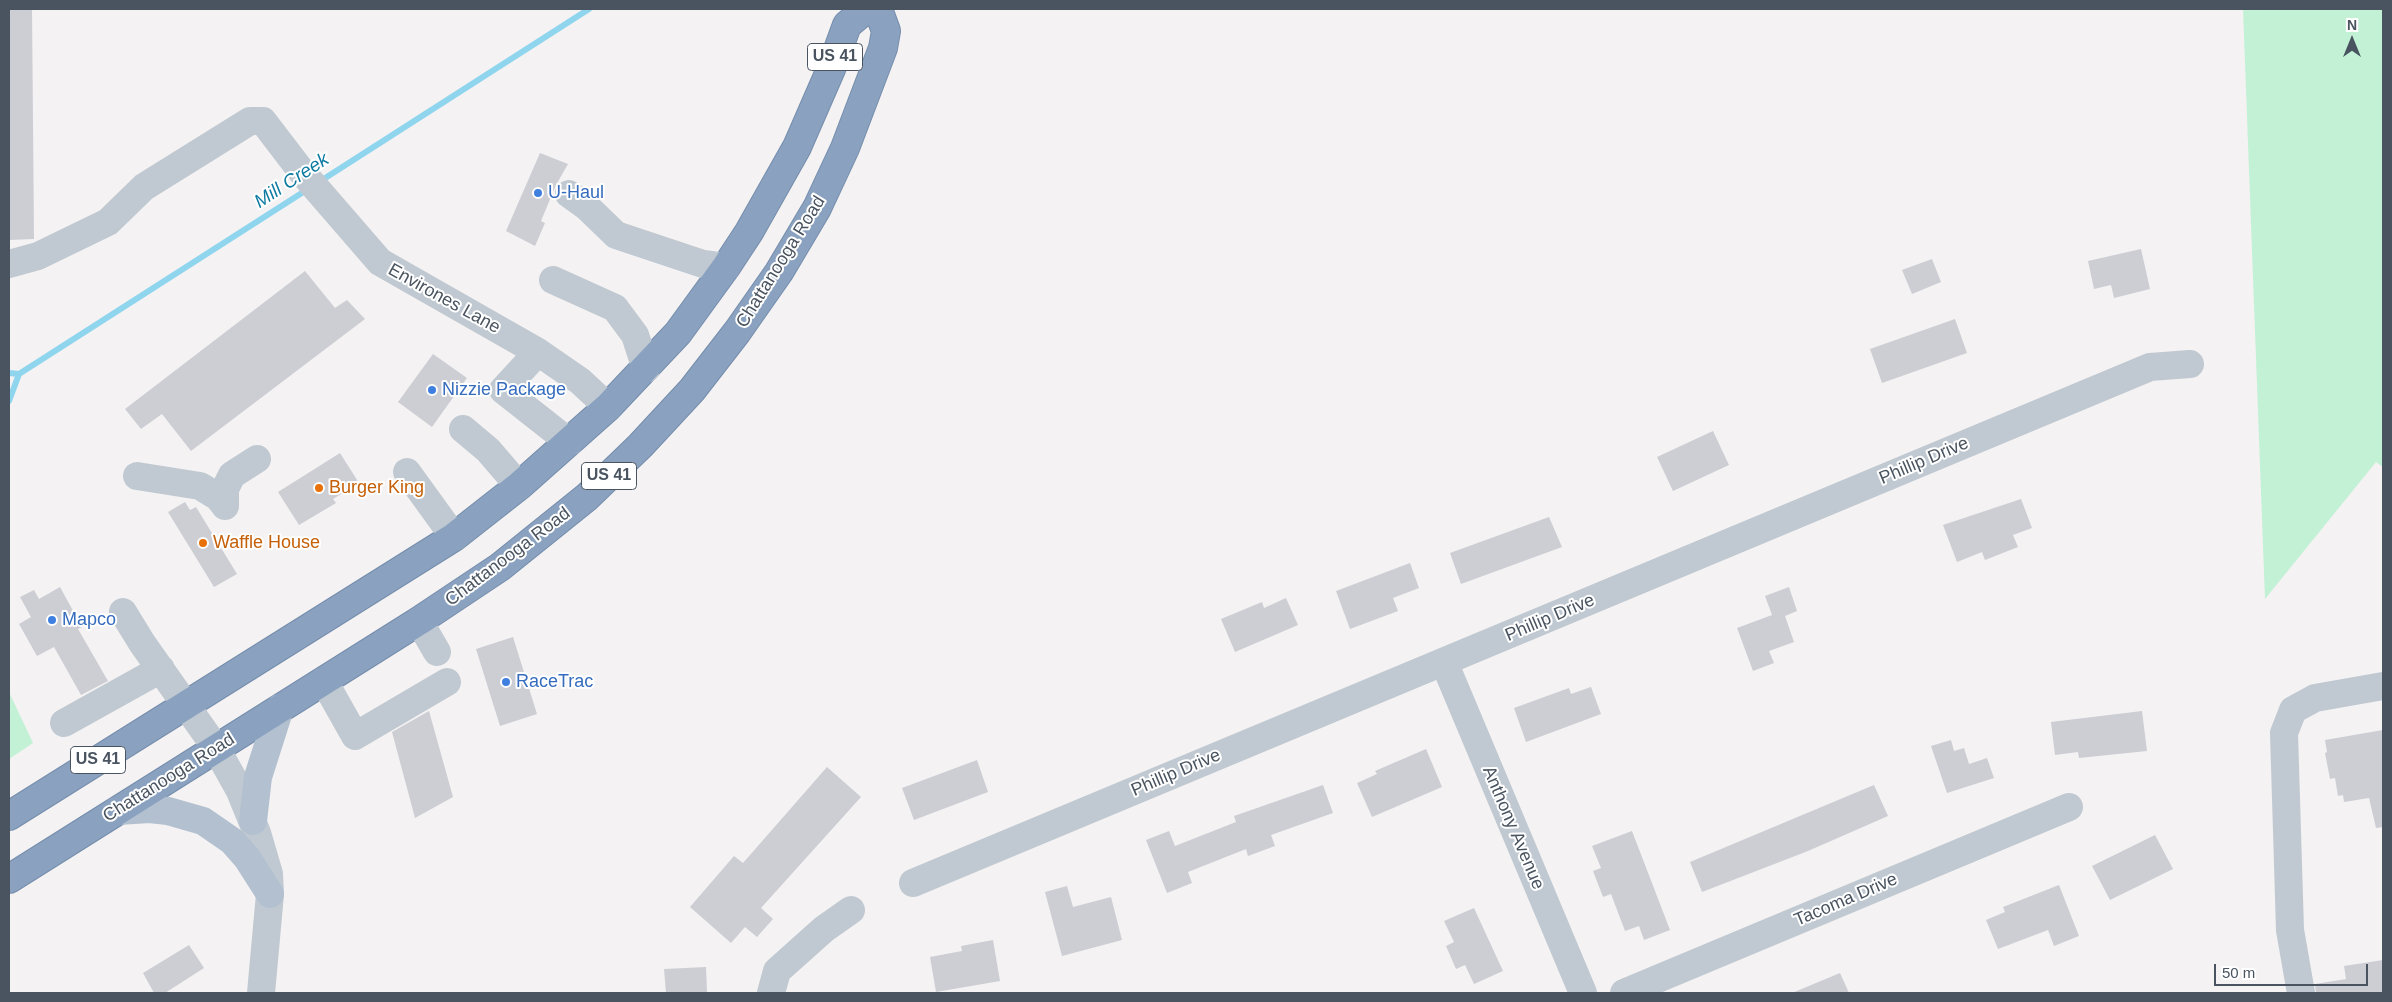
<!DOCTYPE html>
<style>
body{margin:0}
#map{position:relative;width:2392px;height:1002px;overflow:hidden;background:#f4f2f2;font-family:Helvetica,sans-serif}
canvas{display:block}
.frame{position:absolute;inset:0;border:10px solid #495460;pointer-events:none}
.north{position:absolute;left:2327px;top:15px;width:50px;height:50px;-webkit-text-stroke:4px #fff;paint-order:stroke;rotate:0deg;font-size:14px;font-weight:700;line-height:20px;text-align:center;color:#495460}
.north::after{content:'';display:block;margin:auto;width:18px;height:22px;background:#495460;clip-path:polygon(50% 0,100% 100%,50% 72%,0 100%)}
.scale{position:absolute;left:2214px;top:964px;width:154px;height:22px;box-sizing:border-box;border:2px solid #495460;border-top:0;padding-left:6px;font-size:15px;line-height:18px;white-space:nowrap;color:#495460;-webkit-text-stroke:4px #fff;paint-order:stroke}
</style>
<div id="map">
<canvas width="2392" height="1002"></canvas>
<div class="frame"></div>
<div class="north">N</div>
<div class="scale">50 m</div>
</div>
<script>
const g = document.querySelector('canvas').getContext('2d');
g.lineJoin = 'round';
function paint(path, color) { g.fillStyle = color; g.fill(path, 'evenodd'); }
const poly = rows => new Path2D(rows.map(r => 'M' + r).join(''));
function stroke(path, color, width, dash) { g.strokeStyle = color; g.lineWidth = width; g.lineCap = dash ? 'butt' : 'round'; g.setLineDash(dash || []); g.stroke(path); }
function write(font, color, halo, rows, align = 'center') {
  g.font = font + ' Helvetica,sans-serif'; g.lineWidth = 4; g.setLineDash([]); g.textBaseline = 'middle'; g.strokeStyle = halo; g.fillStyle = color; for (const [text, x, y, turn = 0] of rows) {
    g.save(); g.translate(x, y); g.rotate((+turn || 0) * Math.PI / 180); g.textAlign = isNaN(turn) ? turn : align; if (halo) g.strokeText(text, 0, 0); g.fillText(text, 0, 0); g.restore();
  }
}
paint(poly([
 [2243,9,2383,9,2383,467,2376,462,2265,599],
 [9,692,33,743,9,759]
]), '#c2f1d6');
stroke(poly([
 [319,182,589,9],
 [9,373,19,374,308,189],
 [9,401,19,374]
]), '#8fd5ee', 6);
paint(poly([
 [9,9,32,9,34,239,9,240],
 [540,153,568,164,556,185,541,221,545,223,535,246,506,231],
 [2141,249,2150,289,2114,298,2111,285,2094,289,2088,261],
 [1932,259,1941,282,1912,294,1902,270],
 [305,271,335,308,347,300,365,319,191,451,162,414,141,429,125,409],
 [1955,319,1967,353,1882,383,1870,349],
 [433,354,467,378,432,427,398,402],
 [1713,431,1729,465,1673,491,1657,457],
 [340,453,359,483,333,499,336,503,299,525,278,492],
 [2021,499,2032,528,2013,535,2018,547,1985,560,1982,552,1957,562,1943,525],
 [185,502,190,510,196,507,237,574,214,587,168,512],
 [1549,517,1562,547,1461,584,1450,553],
 [1410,563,1419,588,1393,598,1398,611,1350,629,1336,591],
 [60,587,82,627,78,629,108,681,81,695,54,647,37,656,19,624,31,617,20,597,34,590,39,599],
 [1789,587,1797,611,1785,616,1794,642,1769,651,1774,663,1753,671,1737,628,1772,615,1765,596],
 [1286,598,1298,625,1235,652,1221,619,1262,602,1264,608],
 [513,637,537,714,500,726,476,649],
 [1591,687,1601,714,1526,742,1514,708,1569,688,1571,694],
 [429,711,453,797,415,818,392,732],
 [2142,711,2147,751,2079,758,2078,752,2055,755,2051,722],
 [2383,730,2383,827,2376,828,2369,798,2344,802,2343,795,2338,796,2335,778,2330,779,2325,753,2327,752,2325,740],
 [1951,740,1954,751,1964,748,1969,764,1987,758,1994,778,1947,793,1931,746],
 [1426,749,1442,787,1372,817,1357,783,1377,774,1375,771],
 [977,760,988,792,914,820,902,788],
 [827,767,861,797,761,908,773,919,757,937,745,927,731,943,690,907,734,856,743,863],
 [1323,785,1333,813,1271,835,1275,846,1248,856,1246,849,1188,872,1192,883,1167,893,1146,840,1169,831,1175,846,1236,822,1234,816],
 [1874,785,1888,816,1808,851,1702,892,1690,862],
 [1632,831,1670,930,1644,940,1639,926,1625,931,1611,894,1603,897,1593,871,1601,868,1592,846],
 [2155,835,2173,869,2110,900,2092,866],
 [2059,885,2079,936,2054,946,2048,930,1998,949,1986,920,2005,912,2003,907],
 [1067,886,1073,907,1111,897,1122,940,1062,956,1045,892],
 [1474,908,1503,971,1474,984,1465,965,1456,969,1446,946,1454,942,1444,921],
 [993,940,1000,981,936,992,930,957,962,951,961,946],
 [189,945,204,968,165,993,154,993,143,973],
 [2383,960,2383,993,2316,993,2315,984,2346,979,2344,966],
 [706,967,707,993,666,993,664,969],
 [1840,973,1849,993,1792,993]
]), '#ccced4');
const highway = poly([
 [9,816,454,537,519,486,608,407,678,333,726,267,749,232,797,147,831,69,847,25,866,9],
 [9,879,419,621,500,567,587,497,640,446,692,390,737,332,779,272,817,208,845,148,883,48,886,31,878,9]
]);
stroke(highway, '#758dac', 30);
stroke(poly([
 [569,194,587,207,616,235,703,264,726,267],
 [9,264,38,256,108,222,144,187,250,121,263,121,302,172,380,262,538,352,580,381,608,407],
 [553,280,615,308,635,335,646,369],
 [538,352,503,390,569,442],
 [463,429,488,450,519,486],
 [407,472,454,537],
 [137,476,200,486,218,497,225,506],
 [225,506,225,489,232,475,257,459],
 [123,612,142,643,216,748,240,791,257,833,269,874,270,894,261,993],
 [419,621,437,652],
 [1444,662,1583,993],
 [324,681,355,736,447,682],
 [64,723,161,669],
 [913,883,2150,367,2190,364],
 [771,993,777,971,824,929,851,910],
 [1624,993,2069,807],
 [2301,993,2290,930,2284,733,2293,710,2315,698,2383,686]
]), '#c0c9d1', 28);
stroke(poly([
 [117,811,150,809,168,811,203,821,232,841,247,858,270,894],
 [253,821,258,777,280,708]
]), '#b2c0d0', 28);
stroke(highway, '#8aa2c0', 28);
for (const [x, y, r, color] of [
 [538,193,5,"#3f7fe0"],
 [432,390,5,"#3f7fe0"],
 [319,488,5,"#e8710a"],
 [203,543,5,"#e8710a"],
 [52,620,5,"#3f7fe0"],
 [506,682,5,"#3f7fe0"]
]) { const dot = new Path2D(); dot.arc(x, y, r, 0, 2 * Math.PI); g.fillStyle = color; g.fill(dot); stroke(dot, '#fff', 2); }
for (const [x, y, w] of [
 [835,57,55],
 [609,476,55],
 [98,760,55]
]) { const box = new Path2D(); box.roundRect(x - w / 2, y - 13.5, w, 27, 4); g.fillStyle = '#fff'; g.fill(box); stroke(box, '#495460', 1); }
write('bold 16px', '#495460', null, [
 ["US 41",835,57],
 ["US 41",609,476],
 ["US 41",98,760]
]);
write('18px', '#366cbe', '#fff', [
 ["U-Haul",548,193],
 ["Nizzie Package",442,390],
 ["Mapco",62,620],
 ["RaceTrac",516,682]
], 'left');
write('18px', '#495460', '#fff', [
 ["Chattanooga Road",781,262,-58],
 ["Environes Lane",444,299,29],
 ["Phillip Drive",1924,461,-23],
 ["Chattanooga Road",508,557,-37],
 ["Phillip Drive",1550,618,-23],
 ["Phillip Drive",1176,773,-23],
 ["Chattanooga Road",169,778,-32],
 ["Anthony Avenue",1513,828,67],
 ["Tacoma Drive",1846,900,-23]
]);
write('18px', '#c56008', '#fff', [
 ["Burger King",329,488],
 ["Waffle House",213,543]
], 'left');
write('italic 19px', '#0c7aa1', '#fff', [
 ["Mill Creek",292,181,-33]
]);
</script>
